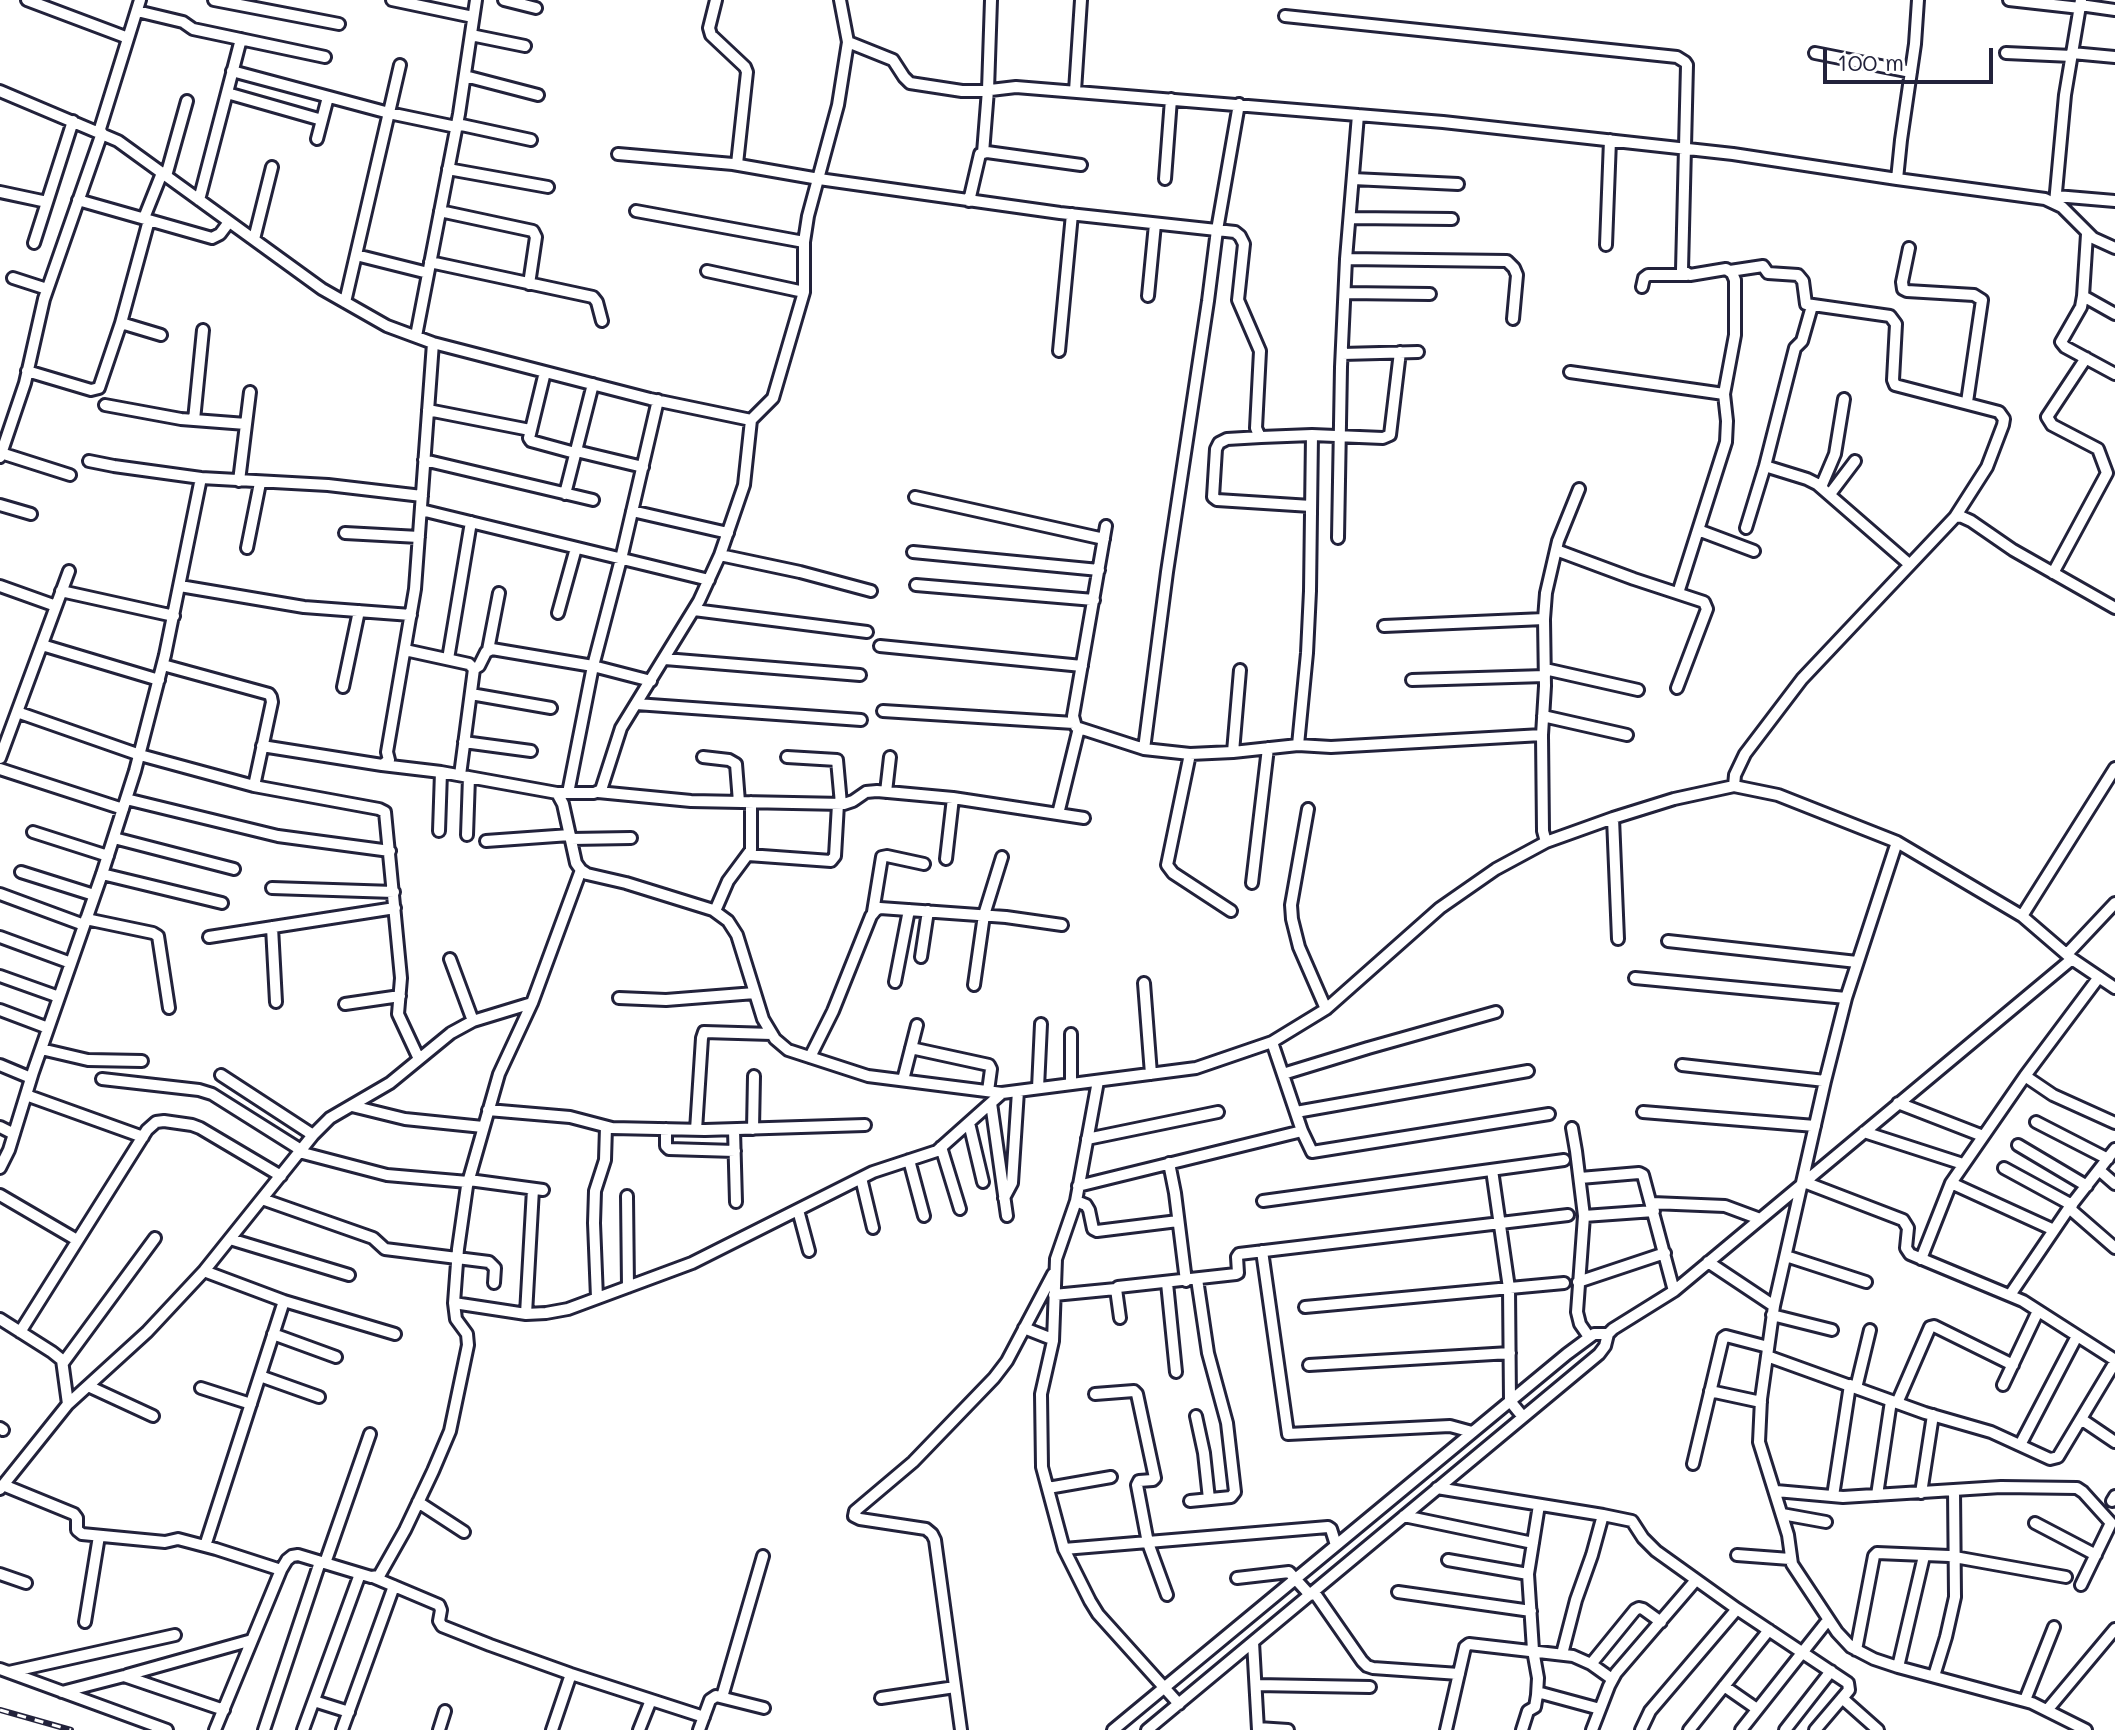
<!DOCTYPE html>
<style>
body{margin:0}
#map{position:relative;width:2115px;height:1730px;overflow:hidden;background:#fff;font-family:Mali,sans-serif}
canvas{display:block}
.scale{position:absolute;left:1823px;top:48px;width:170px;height:36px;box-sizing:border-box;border:4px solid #22223b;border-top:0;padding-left:10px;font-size:24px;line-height:28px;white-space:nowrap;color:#22223b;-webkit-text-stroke:6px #fff;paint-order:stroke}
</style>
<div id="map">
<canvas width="2115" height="1730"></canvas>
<div class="scale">100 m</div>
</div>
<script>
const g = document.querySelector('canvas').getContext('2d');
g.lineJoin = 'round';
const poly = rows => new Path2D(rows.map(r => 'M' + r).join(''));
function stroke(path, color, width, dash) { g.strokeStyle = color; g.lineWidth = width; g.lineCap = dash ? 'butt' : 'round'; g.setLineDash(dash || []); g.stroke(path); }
const street = poly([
 [27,0,128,38],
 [214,0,339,24],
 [392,0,473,17],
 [504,0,536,8],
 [716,0,709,28,711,35,745,67,747,72,737,164],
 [1918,0,1915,44,1901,140,1897,179,2045,199,2062,207,2093,238,2115,248],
 [2009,0,2080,8],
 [2080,5,2115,10],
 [137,11,183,22,193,29,325,57],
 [1285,16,1677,57,1685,62,1687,65,1682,270,1690,275,1726,269,1732,273,1735,280,1735,335,1724,394,1727,421,1726,442,1678,593],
 [471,35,525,46],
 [848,42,893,60,904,77,910,83,962,91,982,91,1016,87,1443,122,1733,154,1897,179],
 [1815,53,1911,72],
 [2006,53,2072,56],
 [2072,53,2115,57],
 [232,71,389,113,456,127],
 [465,76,538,95],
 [0,91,118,141,322,289,387,326,433,343,650,399,751,420,744,485,720,555,699,601,621,728,601,790,594,793,557,793],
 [1075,91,1081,0],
 [227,93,322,120],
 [457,124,531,140],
 [99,132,140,0],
 [317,139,328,97],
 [983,153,988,90,991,0],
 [618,154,733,164,819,179,1060,213,1235,232,1240,236,1244,244,1238,300,1260,351,1256,428,1259,435,1261,437,1312,435,1383,438,1390,435,1400,352],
 [448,169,548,187],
 [166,176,187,101],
 [1165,179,1171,99],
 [1353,179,1458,184],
 [0,192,47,202],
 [2056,196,2115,201],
 [78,200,212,238,220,234,229,222],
 [199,200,241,39],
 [969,201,980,154,987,152,1081,165],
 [2055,203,2065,95,2081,0],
 [440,211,533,231,536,237,529,284],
 [636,211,804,242],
 [144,218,162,173],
 [1350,218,1452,219],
 [2087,234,2083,296,2081,307,2061,342,2065,347,2115,374],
 [254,239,272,167],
 [34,243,73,121],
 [1606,245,1610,140],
 [1909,248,1902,282,1903,289,1907,291,1974,295,1982,300,1967,402],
 [356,255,428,273],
 [1346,259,1507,261,1514,268,1517,275,1513,319],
 [430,262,593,297,597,302,602,321],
 [707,271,804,292],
 [1730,271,1763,266,1768,273,1798,275,1803,281,1806,304,1890,316,1896,324,1893,380,1895,385,1999,412,2004,419,2003,425,1987,467,1955,517],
 [13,278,47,289],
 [1642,287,1644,278,1648,275,1687,275],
 [1345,293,1430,294],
 [1148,296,1155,224],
 [2083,296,2115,314],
 [345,302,400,65],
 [121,323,161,335],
 [416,336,459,114,476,0],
 [433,343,415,589,387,752,389,760,382,765,441,772,557,793,563,804,576,863,581,870,587,874,626,883,713,910,728,921,737,935,763,1019,775,1039,788,1050,868,1076,1002,1093,1196,1068,1272,1042,1326,1009,1440,908,1496,869,1546,842,1613,818,1674,799,1734,786,1778,795,1897,842,2022,916,2072,959,2115,988],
 [1059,351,1072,214],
 [1342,354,1418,352],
 [27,371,91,390,99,388,121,323,149,220],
 [545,372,529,438,531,441,575,453],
 [1570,372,1724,394],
 [105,405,181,419,246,424],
 [428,410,530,430],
 [194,420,203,330],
 [751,420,773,398,804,292,804,242,808,216,838,105,848,42,840,0],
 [1261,437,1227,439,1219,443,1216,449,1213,497,1217,500,1311,506],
 [576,451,643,467],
 [1,453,70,475],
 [0,457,25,383,44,299,102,133],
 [424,460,593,500],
 [89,461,114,466,201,478,328,485,422,496],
 [1765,466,1807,479,1817,484,1909,564],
 [239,481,250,392],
 [1821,487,1835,454,1844,399],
 [565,494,593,384],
 [1830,494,1855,461],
 [915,497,1104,539],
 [0,505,31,514],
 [421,510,709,580],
 [632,511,728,533],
 [1106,526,1073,716,1076,727,1144,749,1190,754,1233,752,1298,745,1331,747,1542,735],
 [1746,528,1765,466,1795,348,1802,341,1812,306],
 [1698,530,1754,551],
 [345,533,419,537],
 [1338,538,1341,367,1346,259,1358,115],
 [247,548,260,483],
 [1556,550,1634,579,1704,602,1707,609,1677,688],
 [913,552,1099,570],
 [720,555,800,572,871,591],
 [2053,573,2107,473,2098,449,2052,425,2047,417,2086,358],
 [916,585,1094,600],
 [0,586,56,606],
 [180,586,304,607,411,615],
 [61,591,174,616],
 [694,610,867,632],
 [558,613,576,548],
 [1384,626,1544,619],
 [42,645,159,680],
 [880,646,1082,666],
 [405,650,469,664,474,669,460,775],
 [488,650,499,593],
 [448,659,471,522],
 [665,659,860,675],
 [163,665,269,694,271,697,272,702,254,786],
 [474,669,479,666,486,652,492,649,593,666,651,681],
 [1545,669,1638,690],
 [1412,680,1545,676],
 [343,687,359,611],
 [471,694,551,708],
 [636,704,861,720],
 [883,711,1074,723],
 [17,712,140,755,254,786,379,809,385,812,401,978,398,1014,419,1059],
 [1543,716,1627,735],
 [464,742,531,751],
 [1298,745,1307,653,1310,591,1312,435],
 [262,746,382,765],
 [1144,749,1167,572,1208,301,1217,230,1239,104],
 [1233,752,1240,670],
 [1190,754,1167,865,1173,873,1231,911],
 [703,757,729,760,736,764,739,802],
 [787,757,837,760,841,804],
 [0,758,69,571],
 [0,769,123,809],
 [1734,786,1735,775,1745,754,1802,679,1955,517,1960,516,1971,521,2013,550,2115,608],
 [598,792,691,801,844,804,853,801,866,792,877,791,953,798,1084,818],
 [886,792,890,757],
 [568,793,593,666,621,559,658,400],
 [126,799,278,836,390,851],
 [1308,809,1291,905,1292,919,1299,947,1326,1009],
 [1058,814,1079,728],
 [1613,818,1618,939],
 [439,831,441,772],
 [33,832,108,856],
 [467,835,469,777],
 [114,838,234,869],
 [571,839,631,838],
 [486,841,570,835],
 [1546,842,1543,831,1542,735,1545,686,1544,619,1546,593,1558,541,1579,489],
 [1897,842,1846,998,1825,1081,1774,1306,1761,1399,1759,1442,1788,1535,1792,1564,1837,1632,1851,1647,1874,1659,1898,1667,2032,1703,2086,1730],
 [748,855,831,861,835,856,838,804],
 [946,859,953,798],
 [21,872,94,895],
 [102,874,222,903],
 [1252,883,1268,748],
 [272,888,394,892],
 [0,894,84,925],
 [715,911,728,881,751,850,751,802],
 [873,912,882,857,887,856,924,864],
 [2022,916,2115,768],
 [86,919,153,933,158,936,169,1008],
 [272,927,276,1002],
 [0,937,71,963],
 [209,937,395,908],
 [1668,941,1857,962],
 [2067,954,2115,903],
 [921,957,928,911],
 [450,959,473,1021],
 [0,976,59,997],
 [1635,978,1846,998],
 [895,982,909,910],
 [1144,983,1151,1074],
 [974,985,984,915,1002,857],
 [619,998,666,1000,755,993],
 [345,1004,400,996],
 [0,1010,48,1028],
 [1272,1042,1302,1131,1312,1152,1549,1114],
 [911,1048,989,1065,991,1069,988,1091],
 [41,1049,88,1060,142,1061],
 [810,1057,833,1011,871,916,876,910,880,908,1006,917,1062,925],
 [0,1065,31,1078],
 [1682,1065,1825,1081],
 [1283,1074,1368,1048,1496,1012],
 [221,1075,313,1135],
 [2025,1076,2053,1095,2115,1123],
 [102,1079,199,1090,212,1094,301,1150],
 [903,1080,917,1025],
 [1098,1081,1076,1201,1056,1259,1053,1341,1041,1394,1042,1467,1064,1549,1090,1601,1098,1614,1179,1704],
 [1071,1084,1071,1034],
 [1038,1088,1041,1024],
 [26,1095,143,1137],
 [991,1103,1007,1216],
 [1898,1103,1983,1136],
 [352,1106,405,1119,483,1127],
 [488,1110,570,1117,612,1128,705,1130,865,1125],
 [1296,1112,1528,1071],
 [1643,1112,1815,1126],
 [2036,1122,2108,1159],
 [969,1123,983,1182],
 [0,1127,14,1134],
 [1572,1128,1576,1151,1584,1216,1577,1312,1580,1324,1589,1337],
 [666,1129,666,1146,669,1149,735,1151],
 [753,1129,754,1076],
 [696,1130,702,1038,704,1032,772,1034],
 [734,1130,736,1202],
 [1864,1132,1963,1164],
 [1087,1139,1218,1112],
 [2018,1145,2087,1186],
 [941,1147,960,1209],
 [299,1152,387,1175,468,1182],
 [909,1160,924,1216],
 [1169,1163,1175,1193,1186,1281],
 [0,1168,9,1150,33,1072,102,874,135,771,165,655,201,478],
 [2004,1168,2072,1205],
 [1492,1170,1509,1288,1510,1401,1523,1417],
 [2099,1170,2115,1184],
 [861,1178,873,1228],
 [1580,1178,1639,1173,1643,1175,1674,1291],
 [469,1180,543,1190],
 [1804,1182,1903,1220,1908,1228,1906,1248,1910,1254,2023,1301,2115,1360],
 [1951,1183,2054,1230],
 [1078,1186,1302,1131],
 [0,1195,77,1240],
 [627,1196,628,1287],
 [1004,1198,1012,1183,1018,1091],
 [262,1199,373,1238,385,1249,489,1262,495,1268,494,1283],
 [1076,1201,1086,1205,1089,1210,1093,1229,1097,1231,1178,1221],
 [1263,1201,1564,1160],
 [1652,1203,1725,1206,1760,1219],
 [2069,1208,2115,1248],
 [798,1210,809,1251],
 [1584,1216,1654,1211],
 [230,1239,349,1275],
 [1262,1251,1288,1434,1450,1426,1472,1432],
 [1786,1256,1866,1282],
 [1921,1259,1951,1183,2025,1076,2099,977],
 [1708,1262,1774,1306],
 [204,1271,284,1301,395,1334],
 [1578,1282,1665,1253],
 [1167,1283,1176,1372],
 [1054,1295,1116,1289],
 [2010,1295,2069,1208,2115,1149],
 [597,1298,594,1223,595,1191,605,1160,606,1127],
 [454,1303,526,1314,546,1313,568,1309,692,1263,873,1172,937,1151,1002,1093],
 [1305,1307,1564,1283],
 [526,1314,533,1189],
 [1772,1315,1832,1330],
 [1120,1318,1116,1289,1118,1287,1236,1274,1238,1273,1237,1257,1239,1254,1568,1215],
 [0,1319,52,1352,62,1360,68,1404],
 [1024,1328,1052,1339],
 [20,1332,147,1130,156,1122,164,1121,192,1125,200,1128,281,1176],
 [273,1334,336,1357],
 [1767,1356,1925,1413,1991,1432,2050,1459,2058,1457,2115,1362],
 [63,1363,155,1238],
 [1309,1365,1510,1353],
 [260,1376,319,1397],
 [2003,1385,2038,1311],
 [88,1386,153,1416],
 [201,1388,251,1404],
 [1856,1388,1870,1330],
 [1710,1391,1761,1402],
 [1095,1394,1134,1391,1137,1394,1155,1478,1153,1480,1139,1481,1137,1485,1148,1543,1167,1595],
 [1897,1403,1930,1327,1934,1326,2013,1365],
 [1196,1416,1204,1453,1209,1499],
 [2081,1419,2115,1442],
 [0,1428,3,1430],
 [2020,1445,2077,1336],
 [1693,1464,1723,1338,1726,1336,1768,1347],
 [3,1485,74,1514,77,1518,77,1530,82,1534,165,1542,178,1539,216,1549,281,1570],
 [1048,1488,1111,1477],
 [1437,1488,1603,1515,1632,1521,1643,1538,1656,1551,1737,1609,1848,1683,1849,1690,1815,1730],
 [0,1489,68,1404,147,1332,204,1271,313,1135,330,1118,390,1083,451,1033,473,1021,532,1003],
 [1776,1491,1843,1497,2001,1487,2077,1488,2083,1492,2111,1523,2081,1585],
 [1921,1493,1933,1415],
 [1877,1495,1891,1401],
 [1833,1496,1850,1385],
 [1190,1501,1231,1497,1235,1492,1227,1423,1208,1353,1197,1279],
 [2112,1501,2115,1496],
 [418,1502,464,1532],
 [1782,1514,1826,1522],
 [1404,1516,1533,1543],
 [2035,1523,2096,1555],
 [205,1546,284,1301],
 [1064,1549,1328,1527,1331,1529,1336,1545],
 [1737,1555,1790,1559],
 [1448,1560,1528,1574],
 [325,1563,370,1434],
 [0,1574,26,1583],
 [375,1578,439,1605,441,1610,439,1621,442,1626,490,1645,571,1674,704,1717],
 [1237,1578,1289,1572,1310,1595],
 [1314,1592,1362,1661,1367,1666,1373,1668,1459,1674],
 [1398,1592,1531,1611],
 [85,1622,99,1536],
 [1253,1642,1258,1730],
 [1856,1650,1874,1556,1877,1553,1949,1556,2066,1577],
 [1562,1654,1576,1600,1592,1555,1603,1515],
 [1591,1664,1635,1610,1639,1608,1643,1609,1661,1622],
 [1898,1667,1924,1556],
 [0,1669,167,1730],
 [9,1672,175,1635],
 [127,1675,252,1640],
 [1934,1676,1946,1637,1955,1597,1954,1490],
 [1256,1685,1370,1687],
 [1724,1686,1757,1709],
 [62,1692,124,1676,224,1710],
 [1537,1695,1538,1678,1533,1650,1528,1574,1539,1505],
 [722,1697,763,1556],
 [881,1698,955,1687],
 [1842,1698,1878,1730],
 [2025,1700,2054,1627],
 [314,1701,349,1712],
 [2048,1709,2115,1629],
 [1258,1728,1288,1730],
 [215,1730,281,1570,287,1560,292,1556,298,1555,371,1577,379,1576,405,1530,433,1471,450,1431,468,1345,467,1334,456,1319,454,1303,458,1249,467,1186,499,1074,532,1003,581,870],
 [264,1730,320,1562],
 [303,1730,360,1574],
 [342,1730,394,1586],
 [439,1730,445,1711],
 [552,1730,571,1674],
 [639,1730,651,1700],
 [699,1730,710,1700,716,1696,764,1708],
 [961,1730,935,1540,932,1534,926,1529,860,1519,854,1516,855,1511,913,1462,994,1378,1007,1361,1053,1274],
 [1113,1730,1567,1354,1594,1334,1608,1334],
 [1147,1730,1599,1354,1605,1346,1608,1334,1613,1329,1674,1291,2072,959],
 [1446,1730,1465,1647,1469,1644,1573,1656,1591,1664,1612,1679],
 [1522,1730,1528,1711,1535,1707,1537,1695,1541,1693,1600,1709],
 [1592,1730,1609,1686,1616,1673,1696,1580],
 [1641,1730,1650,1711,1737,1609],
 [1689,1730,1769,1630],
 [1741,1730,1828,1620],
 [1785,1730,1831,1671]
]);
stroke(street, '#22223b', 16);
stroke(street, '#fff', 10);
const rail = poly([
 [0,1710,71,1730]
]);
stroke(rail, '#22223b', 6);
stroke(rail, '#fff', 3, [9]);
</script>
